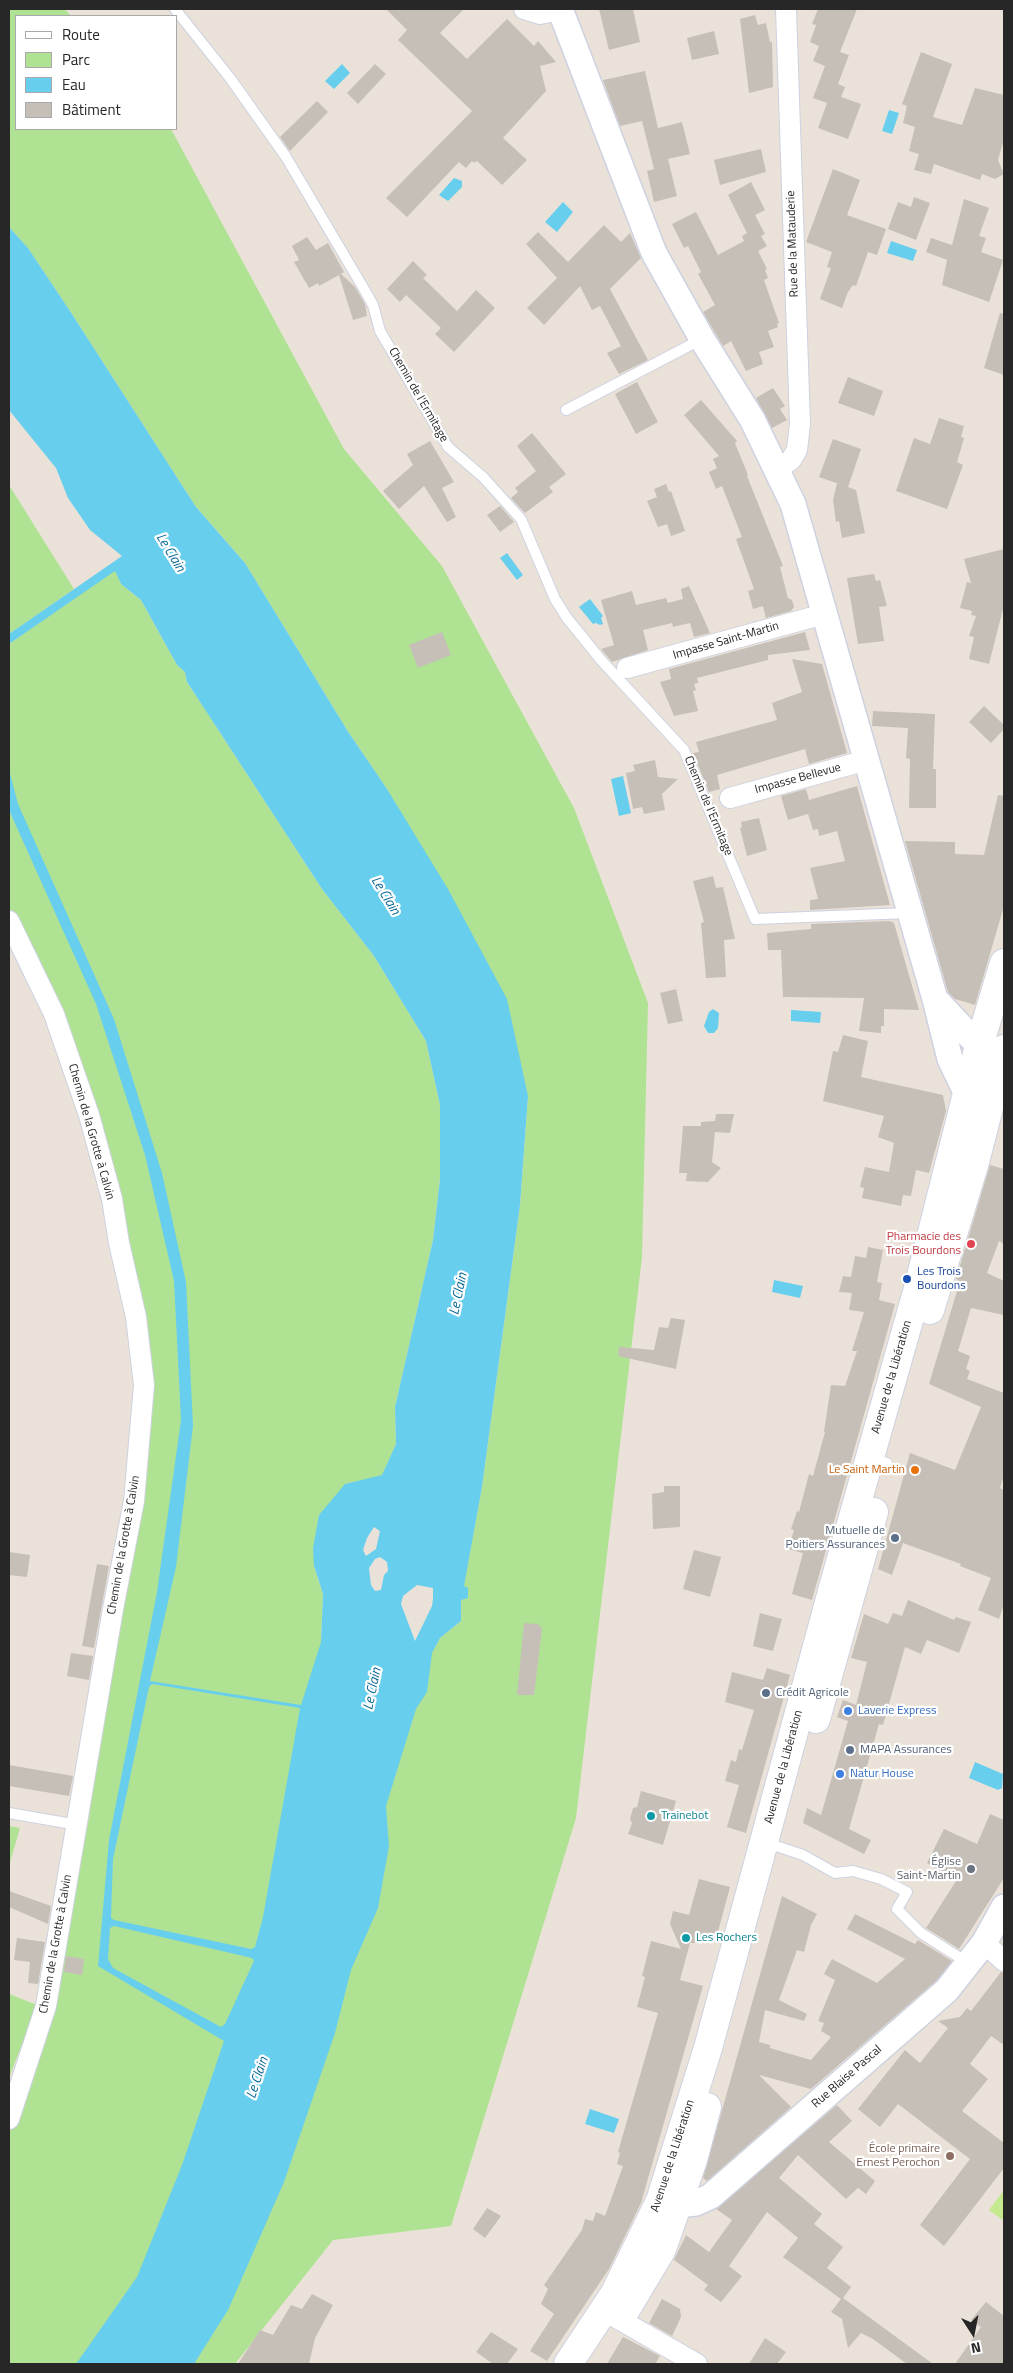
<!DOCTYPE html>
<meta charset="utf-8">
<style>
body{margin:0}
#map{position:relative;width:1013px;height:2373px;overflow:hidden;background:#eae2d8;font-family:"Titillium Web",sans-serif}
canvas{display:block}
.frame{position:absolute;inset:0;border:10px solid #272727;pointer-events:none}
.legend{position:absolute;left:15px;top:15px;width:162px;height:115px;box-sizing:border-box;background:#fff;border:1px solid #a9a9a9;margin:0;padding:6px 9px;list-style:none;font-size:15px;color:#272727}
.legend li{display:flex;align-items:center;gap:10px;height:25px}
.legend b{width:25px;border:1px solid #a9a9a9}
.north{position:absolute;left:948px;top:2308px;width:50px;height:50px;-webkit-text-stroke:4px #fff;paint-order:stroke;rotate:169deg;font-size:14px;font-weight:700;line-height:20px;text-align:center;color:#272727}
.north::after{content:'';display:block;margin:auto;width:18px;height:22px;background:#272727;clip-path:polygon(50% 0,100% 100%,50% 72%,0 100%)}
</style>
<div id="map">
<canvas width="1013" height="2373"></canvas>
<div class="frame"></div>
<ul class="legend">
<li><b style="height:6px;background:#fff"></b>Route</li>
<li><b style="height:14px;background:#b0e293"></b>Parc</li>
<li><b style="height:14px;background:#68ceee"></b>Eau</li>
<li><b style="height:14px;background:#c5bfb8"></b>Bâtiment</li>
</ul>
<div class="north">N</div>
</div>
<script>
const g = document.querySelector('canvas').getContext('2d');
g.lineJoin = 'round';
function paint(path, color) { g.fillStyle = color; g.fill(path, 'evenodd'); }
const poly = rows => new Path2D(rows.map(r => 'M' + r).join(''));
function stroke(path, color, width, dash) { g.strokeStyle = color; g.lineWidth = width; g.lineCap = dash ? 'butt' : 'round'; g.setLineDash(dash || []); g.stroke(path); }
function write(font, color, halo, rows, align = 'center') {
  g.font = font + ' "Titillium Web",sans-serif'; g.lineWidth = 4.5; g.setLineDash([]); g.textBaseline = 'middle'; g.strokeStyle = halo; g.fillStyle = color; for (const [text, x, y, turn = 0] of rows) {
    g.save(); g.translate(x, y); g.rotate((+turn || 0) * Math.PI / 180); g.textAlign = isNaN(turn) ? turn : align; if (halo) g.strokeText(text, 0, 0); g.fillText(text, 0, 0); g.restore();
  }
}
paint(poly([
 [9,9,65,9,71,16,16,16,16,129,171,129,344,449,442,566,574,808,648,1003,642,1257,576,1818,451,2226,333,2240,235,2364,9,2364,9,2133,48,2027,89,1818,144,1385,89,1115,9,921,9,644,115,570,121,584,141,600,177,665,185,672,187,682,322,889,374,956,426,1041,440,1105,440,1179,433,1240,395,1407,396,1444,382,1476,345,1484,314,1567,323,1594,321,1642,431,1653,440,1638,461,1621,461,1600,482,1487,520,1205,528,1096,387,789,347,730,245,563,196,507,70,311,28,248,9,227],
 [9,485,74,589,9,634],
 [9,1826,20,1828,9,1866],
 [9,1994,37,2005,9,2078]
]), '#b0e293');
paint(poly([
 [1004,2190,1004,2221,989,2210]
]), '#c5e98e');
paint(poly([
 [342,64,350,73,334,89,325,81],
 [889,110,899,113,892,134,882,131],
 [454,178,462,181,462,187,448,201,439,195],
 [563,202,573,212,557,232,545,222],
 [9,227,28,248,70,311,196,507,245,563,347,730,387,789,448,889,507,999,528,1096,520,1205,482,1487,464,1586,468,1588,468,1598,461,1600,461,1621,440,1638,432,1653,427,1692,416,1709,386,1806,389,1846,378,1908,351,1970,335,2033,284,2182,228,2310,194,2364,76,2364,137,2277,182,2165,224,2041,98,1966,109,1840,157,1592,181,1420,174,1281,145,1155,96,1004,9,810,9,770,18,804,114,1019,162,1173,186,1282,193,1426,176,1567,150,1681,301,1705,321,1642,323,1594,314,1566,313,1548,319,1515,345,1484,382,1475,396,1444,395,1407,433,1240,440,1179,440,1105,426,1041,374,956,322,889,187,682,185,672,177,665,141,600,121,584,115,571,9,644,9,634,122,556,90,530,68,498,56,468,9,410],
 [374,1527,380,1531,376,1549,366,1556,363,1550,367,1538],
 [380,1557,387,1562,388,1571,384,1575,381,1590,375,1591,371,1585,369,1568,375,1559],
 [417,1585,433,1588,433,1599,432,1606,415,1641,401,1604,403,1596],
 [152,1684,300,1708,263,1917,255,1947,251,1949,114,1920,111,1918,113,1859,149,1687],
 [114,1926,252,1958,254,1961,225,2024,221,2027,113,1968,108,1959,110,1928],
 [891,241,917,250,913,261,887,253],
 [507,553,523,575,517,580,500,558],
 [590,599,603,616,601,618,603,624,600,625,596,623,593,624,579,607],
 [623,776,631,813,619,816,611,779],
 [713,1009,719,1013,718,1028,714,1033,708,1033,704,1026,709,1012],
 [791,1010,821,1012,820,1023,791,1021],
 [774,1280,803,1286,800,1298,772,1292],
 [975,1762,1003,1774,1002,1788,998,1790,969,1778],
 [590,2109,619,2119,614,2133,585,2124]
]), '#68ceee');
paint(poly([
 [386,9,464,9,440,33,467,59,507,19,534,46,538,41,556,62,540,66,546,91,503,138,527,160,502,185,477,161,474,163,472,161,466,168,459,162,407,217,386,198,472,111,398,40,407,30],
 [599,9,633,9,640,42,609,50],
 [818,9,857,9,840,52,849,55,838,84,845,87,841,97,861,104,848,139,818,128,827,103,813,98,825,66,813,61,819,46,810,42,816,25,812,24],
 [755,15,758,25,766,23,770,42,772,42,773,87,749,93,740,19],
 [714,31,719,54,692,60,687,38],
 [921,52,952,64,933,117,962,125,975,88,1004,95,1004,139,998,160,1004,174,995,179,982,174,980,180,934,164,931,174,914,170,919,154,909,151,915,127,903,123,907,106,902,104],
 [375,64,386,74,358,104,347,93],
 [645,71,658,128,682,122,690,154,668,159,677,196,654,202,647,171,654,169,642,121,620,126,603,80],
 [317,101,328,112,290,151,280,137],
 [761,149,766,172,720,185,714,160],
 [833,169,860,180,847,215,886,229,877,255,868,252,856,286,853,285,848,292,842,308,820,299,831,268,827,267,832,252,806,242],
 [751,182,765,210,755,215,765,234,761,236,767,246,758,251,767,269,765,270,768,278,764,280,779,323,777,324,778,327,768,331,774,347,759,352,763,364,746,371,731,341,723,346,703,312,715,305,698,274,701,272,688,246,684,248,672,224,696,212,718,255,744,241,742,236,747,233,728,195],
 [914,197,930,203,916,240,888,229,898,202,911,207],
 [964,199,989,208,979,236,986,238,981,252,1003,260,989,302,942,285,947,260,926,252,931,238,952,245],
 [604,225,621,242,630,233,641,258,610,289,648,360,619,374,607,353,621,346,600,306,592,310,580,286,544,325,527,308,557,278,526,244,538,232,568,262],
 [307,237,316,250,328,243,344,272,341,274,355,287,365,304,367,316,353,320,339,275,319,286,318,283,309,288,294,262,299,260,292,246],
 [413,261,427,275,423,278,457,311,476,290,495,308,454,352,435,334,441,328,406,295,400,302,387,289],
 [1000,313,1004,314,1004,375,984,368],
 [848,377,883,391,874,416,838,403],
 [637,382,658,422,636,434,615,394],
 [773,388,785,406,780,409,787,420,772,428,756,398],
 [701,400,737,441,735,443,748,475,747,476,783,566,780,567,788,598,792,600,794,607,791,611,766,618,763,606,753,609,748,591,754,589,736,539,742,537,722,486,716,489,709,472,717,468,713,459,719,456,684,415],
 [939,418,964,426,961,437,964,438,957,462,963,465,947,509,896,491,914,438,930,444],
 [532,433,566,474,549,487,553,492,525,513,511,498,518,492,515,488,536,471,517,446],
 [833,439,861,449,848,487,819,477],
 [430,441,454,482,442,488,456,517,447,522,424,486,399,509,383,491,413,465,407,454],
 [837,483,856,490,865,533,842,538,839,521,836,522,833,500],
 [666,484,669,492,671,491,685,531,671,536,667,524,658,527,647,501,657,497,654,489],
 [500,506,514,522,500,532,487,515],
 [1004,549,1004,605,989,664,969,659,974,637,969,636,976,616,971,615,972,611,960,608,967,582,971,583,964,559],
 [874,574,876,581,880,580,887,606,879,607,884,641,858,644,847,578],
 [689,586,710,633,694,637,690,623,673,627,672,623,643,630,648,650,612,662,601,649,614,645,601,600,632,591,636,605,666,598,668,603,683,599,681,589],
 [442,632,451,655,418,668,409,645],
 [805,632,810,650,768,655,768,660,697,678,698,683,694,684,696,690,693,691,698,711,674,716,660,682,671,679,669,669],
 [792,659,822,664,847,753,809,764,805,749,771,759,717,775,720,789,709,792,693,753,699,752,696,742,777,720,772,703,802,692],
 [984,706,1004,725,1004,729,991,743,969,722],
 [873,711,935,714,933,769,936,769,936,808,909,808,910,759,906,758,908,728,872,726],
 [655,760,658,777,678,779,662,794,665,810,644,814,642,807,633,809,626,773,635,771,633,765],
 [857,786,890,905,810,910,810,900,818,899,810,868,845,861,837,831,819,836,818,829,813,830,808,814,788,820,781,796,806,789,809,800],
 [998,795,1004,796,1004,906,975,1005,955,999,948,992,905,841,955,842,955,854,984,855],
 [759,818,767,850,747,856,740,828,742,827,741,822],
 [713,876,716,888,723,887,735,939,724,940,726,977,706,978,701,923,704,922,693,881],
 [890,921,894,923,919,1010,884,1009,884,1026,881,1026,881,1033,859,1031,864,998,783,997,781,950,768,950,767,933,811,929,811,924],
 [676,989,683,1021,668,1024,660,993],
 [843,1035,868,1041,861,1077,943,1095,946,1111,929,1173,916,1170,911,1196,903,1195,901,1206,862,1198,864,1188,860,1187,865,1167,889,1172,894,1143,878,1137,884,1116,823,1101,833,1051,838,1052],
 [716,1114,734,1114,730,1133,715,1132,712,1162,721,1168,708,1182,686,1181,687,1173,679,1173,683,1126,701,1126,701,1122,715,1121],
 [990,1165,1004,1169,1004,1244,999,1241,987,1273,1004,1281,1004,1315,971,1308,958,1351,970,1356,966,1369,970,1371,967,1379,1004,1393,1004,1475,1000,1488,1004,1490,1004,1604,999,1619,978,1610,991,1578,960,1566,961,1564,903,1543,892,1575,878,1569,910,1453,955,1470,981,1407,929,1384,960,1281,956,1279],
 [868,1247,883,1250,877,1282,882,1283,879,1300,895,1304,812,1600,792,1594,803,1553,788,1549,794,1530,791,1529,797,1511,799,1512,809,1474,813,1476,825,1432,824,1432,831,1385,845,1386,857,1351,852,1351,864,1312,849,1310,852,1293,839,1292,843,1276,851,1277,855,1256,866,1258],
 [671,1318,685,1320,676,1369,618,1356,619,1347,654,1350,659,1327,668,1328],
 [664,1486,680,1486,680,1527,653,1529,652,1494,664,1492],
 [694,1550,721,1557,710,1597,683,1589],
 [9,1552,30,1555,27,1577,9,1575],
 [97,1564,109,1566,94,1648,82,1646],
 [908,1600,954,1620,956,1617,971,1622,959,1653,927,1640,921,1654,905,1647,883,1725,879,1724,849,1829,871,1840,864,1854,803,1823,807,1808,821,1815,848,1721,837,1717,843,1700,856,1705,867,1662,851,1658,864,1614,888,1624,893,1613,902,1616],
 [760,1613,782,1619,773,1651,753,1646],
 [524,1623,538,1624,542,1629,534,1695,517,1695],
 [71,1653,93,1656,89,1680,67,1676],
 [767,1668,790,1675,746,1833,727,1827,739,1785,725,1781,731,1760,736,1762,739,1749,742,1750,754,1710,725,1702,732,1672,763,1680],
 [9,1765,73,1776,69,1796,9,1786],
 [641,1791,676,1801,663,1845,628,1834,632,1823,630,1819,633,1808,637,1807],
 [990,1814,1004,1820,1004,1878,959,1949,926,1928,956,1881,927,1863,944,1829,977,1844],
 [699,1879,730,1887,716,1939,704,1937,702,1940,699,1939,697,1943,690,1943,680,1980,703,1986,641,2203,609,2269,547,2361,530,2351,554,2314,541,2304,548,2289,544,2285,582,2230,585,2219,593,2221,596,2212,605,2216,623,2166,617,2164,620,2153,618,2152,658,2013,637,2007,645,1977,642,1976,651,1941,681,1949,670,1924,673,1911,689,1915],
 [9,1891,51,1906,48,1924,9,1907],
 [782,1896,817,1914,811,1925,804,1952,797,1950,779,2000,807,2014,804,2021,765,2010,759,2042,770,2045,770,2048,811,2060,831,2037,821,2031,824,2023,818,2021,835,1980,824,1974,832,1959,877,1983,905,1959,847,1929,855,1914,915,1944,918,1940,952,1961,937,1980,811,2089,759,2075,791,2107,707,2181,703,2178],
 [17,1938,45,1942,38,1984,28,1983,30,1962,14,1960],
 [66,1956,84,1959,82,1975,64,1972],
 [1001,1972,1004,1973,1004,2045,991,2036,970,2064,988,2079,962,2111,1004,2143,1004,2168,944,2246,920,2225,970,2159,898,2104,880,2127,858,2109,905,2050,920,2063,948,2028,938,2021,960,2017,967,2008,971,2011],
 [837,2105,852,2121,829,2142,875,2181,866,2194,858,2188,846,2199,798,2155,779,2178,822,2214,814,2224,843,2247,827,2268,851,2287,843,2298,933,2364,907,2364,873,2339,861,2333,848,2348,842,2319,831,2312,841,2299,783,2257,798,2238,767,2212,729,2266,742,2276,721,2302,704,2290,708,2285,674,2260,686,2235,709,2252,732,2220,716,2209],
 [487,2208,501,2216,485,2238,473,2229],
 [312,2294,333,2305,315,2338,309,2364,238,2364,260,2330,273,2335,291,2305,302,2309],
 [662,2299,680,2309,681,2317,672,2336,649,2323],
 [986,2302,1004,2316,1004,2364,955,2364,981,2327,971,2320],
 [491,2332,518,2349,507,2364,493,2364,476,2352],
 [623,2337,660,2356,655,2364,607,2364],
 [765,2338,786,2352,777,2364,749,2364]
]), '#c5bfb8');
const service = poly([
 [175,9,230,78,286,157,364,289,373,305,380,331,448,447,483,477,521,519,555,599,567,618,601,660,684,750,755,919,909,913],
 [566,410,702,339],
 [870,1458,887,1463],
 [9,1813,78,1825],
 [764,1842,803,1855,835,1873,853,1871,881,1879,907,1892,897,1909,921,1933,968,1963]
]);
const minor = poly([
 [524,9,540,14,560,10],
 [777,469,791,460,797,450,800,424,786,9],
 [627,668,824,614],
 [730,798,867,760],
 [9,921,54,1014,89,1115,112,1199,119,1243,136,1317,144,1385,134,1501,113,1609,46,2006,9,2119],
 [984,1943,1004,1961],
 [608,2313,697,2364]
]);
const tertiary = poly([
 [560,9,654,253,702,339,752,419,793,504,935,999,950,1059,966,1092,980,1097],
 [937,1001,979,1046,983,1065],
 [660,2201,678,2205,696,2203,711,2196,947,1990,984,1943,1004,1907]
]);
const secondary = poly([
 [930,1310,975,1162,1004,1049],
 [816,1719,874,1512],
 [622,2316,662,2249,693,2160,707,2107],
 [568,2364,615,2293,660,2201,708,2048,834,1584,917,1292,979,1046,1004,963]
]);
stroke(service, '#cdd1e0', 12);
stroke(minor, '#cdd1e0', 22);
stroke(tertiary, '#cdd1e0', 28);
stroke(secondary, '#cdd1e0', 30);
stroke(service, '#fff', 10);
stroke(minor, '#fff', 20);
stroke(tertiary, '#fff', 25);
stroke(secondary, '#fff', 28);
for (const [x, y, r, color] of [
 [971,1244,5,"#e0444e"],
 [907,1279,5,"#1a4fb4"],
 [915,1470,5,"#e8710a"],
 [895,1538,5,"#5c6f8a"],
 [766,1693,5,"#5c6f8a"],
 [848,1711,5,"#3f7fe0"],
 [850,1750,5,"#5c6f8a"],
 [840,1774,5,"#3f7fe0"],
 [651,1816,5,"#0f9aa8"],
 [971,1869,5,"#6b7280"],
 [686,1938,5,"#0f9aa8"],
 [950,2156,5,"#8d6e63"]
]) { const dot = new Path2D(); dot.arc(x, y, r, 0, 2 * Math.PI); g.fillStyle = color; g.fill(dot); stroke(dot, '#fff', 2); }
write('12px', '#272727', '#fff', [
 ["Rue de la Matauderie",793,244,-92],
 ["Chemin de l'Ermitage",418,395,60],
 ["Impasse Saint-Martin",726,641,-16],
 ["Impasse Bellevue",798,779,-15],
 ["Chemin de l'Ermitage",708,806,67],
 ["Chemin de la Grotte à Calvin",91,1132,74],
 ["Avenue de la Libération",892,1377,-74],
 ["Chemin de la Grotte à Calvin",124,1545,-80],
 ["Avenue de la Libération",784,1767,-75],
 ["Chemin de la Grotte à Calvin",56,1944,-80],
 ["Rue Blaise Pascal",847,2077,-41],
 ["Avenue de la Libération",673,2156,-72]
]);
write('12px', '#be3a42', '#fff', [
 ["Pharmacie des",961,1237],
 ["Trois Bourdons",961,1251]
], 'right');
write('12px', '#164399', '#fff', [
 ["Les Trois",917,1272],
 ["Bourdons",917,1286]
], 'left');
write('12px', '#c56008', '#fff', [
 ["Le Saint Martin",905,1470]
], 'right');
write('12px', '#4e5e75', '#fff', [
 ["Mutuelle de",885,1531,"right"],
 ["Poitiers Assurances",885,1545,"right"],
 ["Crédit Agricole",776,1693],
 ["MAPA Assurances",860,1750]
], 'left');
write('12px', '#366cbe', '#fff', [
 ["Laverie Express",858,1711],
 ["Natur House",850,1774]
], 'left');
write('12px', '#0d838f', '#fff', [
 ["Trainebot",661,1816],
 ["Les Rochers",696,1938]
], 'left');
write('12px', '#5b616d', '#fff', [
 ["Église",961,1862],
 ["Saint-Martin",961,1876]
], 'right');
write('12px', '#785e54', '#fff', [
 ["École primaire",940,2149],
 ["Ernest Perochon",940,2163]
], 'right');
write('italic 14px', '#0c6a95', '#fff', [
 ["Le Clain",170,553,58],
 ["Le Clain",385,896,58],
 ["Le Clain",459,1294,-78],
 ["Le Clain",373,1689,-78],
 ["Le Clain",258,2078,-72]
]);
</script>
